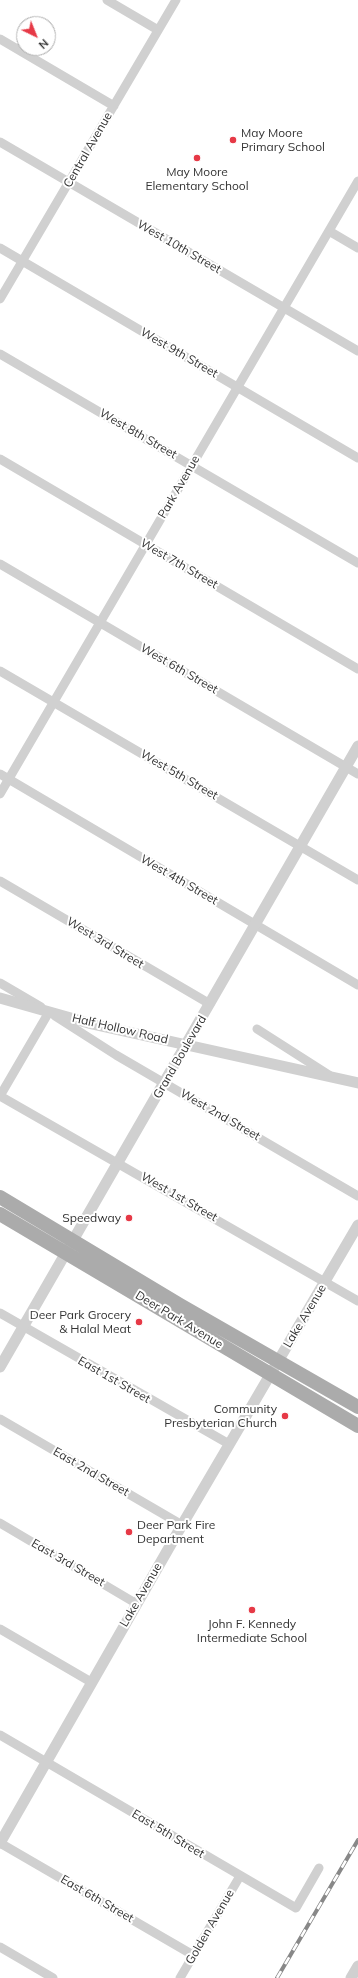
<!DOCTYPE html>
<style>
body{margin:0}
#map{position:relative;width:358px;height:1978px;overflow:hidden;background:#fff;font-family:Mulish,sans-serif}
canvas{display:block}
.north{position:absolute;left:16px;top:16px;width:40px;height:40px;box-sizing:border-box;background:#fff;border:1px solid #adadad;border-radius:50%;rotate:137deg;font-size:11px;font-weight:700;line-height:16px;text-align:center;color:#333}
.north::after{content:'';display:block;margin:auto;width:14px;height:18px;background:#e63946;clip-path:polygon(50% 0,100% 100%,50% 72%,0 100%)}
</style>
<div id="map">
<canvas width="358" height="1978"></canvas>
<div class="north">N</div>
</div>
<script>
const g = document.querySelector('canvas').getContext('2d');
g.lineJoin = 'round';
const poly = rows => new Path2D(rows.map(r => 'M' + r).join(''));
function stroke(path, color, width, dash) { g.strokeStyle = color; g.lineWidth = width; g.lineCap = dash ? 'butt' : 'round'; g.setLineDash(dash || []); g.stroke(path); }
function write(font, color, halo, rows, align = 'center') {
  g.font = font + ' Mulish,sans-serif'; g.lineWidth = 4; g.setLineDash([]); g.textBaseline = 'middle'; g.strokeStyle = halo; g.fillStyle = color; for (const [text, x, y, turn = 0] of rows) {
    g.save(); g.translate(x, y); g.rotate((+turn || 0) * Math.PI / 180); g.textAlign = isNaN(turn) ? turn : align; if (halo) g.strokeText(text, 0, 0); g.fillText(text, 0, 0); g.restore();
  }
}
stroke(poly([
 [107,0,158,30],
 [0,39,114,106],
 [0,142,358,351],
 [329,231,358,248],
 [0,248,358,458],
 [0,299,176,0],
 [0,354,358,563],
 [0,459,358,669],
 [0,564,358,774],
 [0,671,358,880],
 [0,774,358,985],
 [0,794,358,181],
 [0,881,210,1004],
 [0,983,41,1007],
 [55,1016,116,1055,358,1196],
 [257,1029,329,1075],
 [0,1096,358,1301],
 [0,1096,49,1012],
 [0,1313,229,1444],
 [0,1419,182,1525],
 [0,1523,137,1604],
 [0,1629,91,1682],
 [0,1735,296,1908,319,1868],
 [0,1843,193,1955],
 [0,1947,53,1978],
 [180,1978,240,1876]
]), '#d0d0d0', 9);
stroke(poly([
 [0,998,92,1024,358,1083],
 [0,1367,358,746],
 [0,1843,182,1525,358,1225],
 [351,1978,358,1966]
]), '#d0d0d0', 11);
stroke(poly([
 [0,1197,180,1305,358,1407],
 [0,1214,358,1426]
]), '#ababab', 14);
const rail = poly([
 [277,1978,358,1840]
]);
stroke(rail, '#888', 4);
stroke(rail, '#fff', 2.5, [8]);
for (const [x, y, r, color] of [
 [233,140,4,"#e63946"],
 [197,158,4,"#e63946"],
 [129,1218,4,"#e63946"],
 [139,1322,4,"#e63946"],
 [285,1416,4,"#e63946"],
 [129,1532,4,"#e63946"],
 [252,1610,4,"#e63946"]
]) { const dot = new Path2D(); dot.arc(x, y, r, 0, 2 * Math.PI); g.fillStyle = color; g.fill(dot); stroke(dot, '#fff', 1.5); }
write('12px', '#333', '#fff', [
 ["May Moore",241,133,"left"],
 ["Primary School",241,147,"left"],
 ["May Moore",197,172,"center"],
 ["Elementary School",197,186,"center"],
 ["Speedway",121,1218],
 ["Deer Park Grocery",131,1315],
 ["& Halal Meat",131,1329],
 ["Community",277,1409],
 ["Presbyterian Church",277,1423],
 ["Deer Park Fire",137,1525,"left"],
 ["Department",137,1539,"left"],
 ["John F. Kennedy",252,1624,"center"],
 ["Intermediate School",252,1638,"center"]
], 'right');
write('12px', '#333', '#fff', [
 ["Central Avenue",88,150,-60],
 ["West 10th Street",179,247,30],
 ["West 9th Street",179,353,30],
 ["West 8th Street",138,434,30],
 ["Park Avenue",179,487,-60],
 ["West 7th Street",179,564,30],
 ["West 6th Street",179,669,30],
 ["West 5th Street",179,775,30],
 ["West 4th Street",179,880,30],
 ["West 3rd Street",105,943,31],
 ["Half Hollow Road",120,1029,13],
 ["Grand Boulevard",180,1057,-60],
 ["West 2nd Street",220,1115,30],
 ["West 1st Street",179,1197,30],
 ["Lake Avenue",305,1316,-59],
 ["Deer Park Avenue",179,1320,31],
 ["East 1st Street",114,1380,30],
 ["East 2nd Street",91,1472,30],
 ["East 3rd Street",68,1563,30],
 ["Lake Avenue",141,1595,-60],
 ["East 5th Street",168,1834,31],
 ["East 6th Street",97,1899,30],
 ["Golden Avenue",210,1927,-60]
]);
</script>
